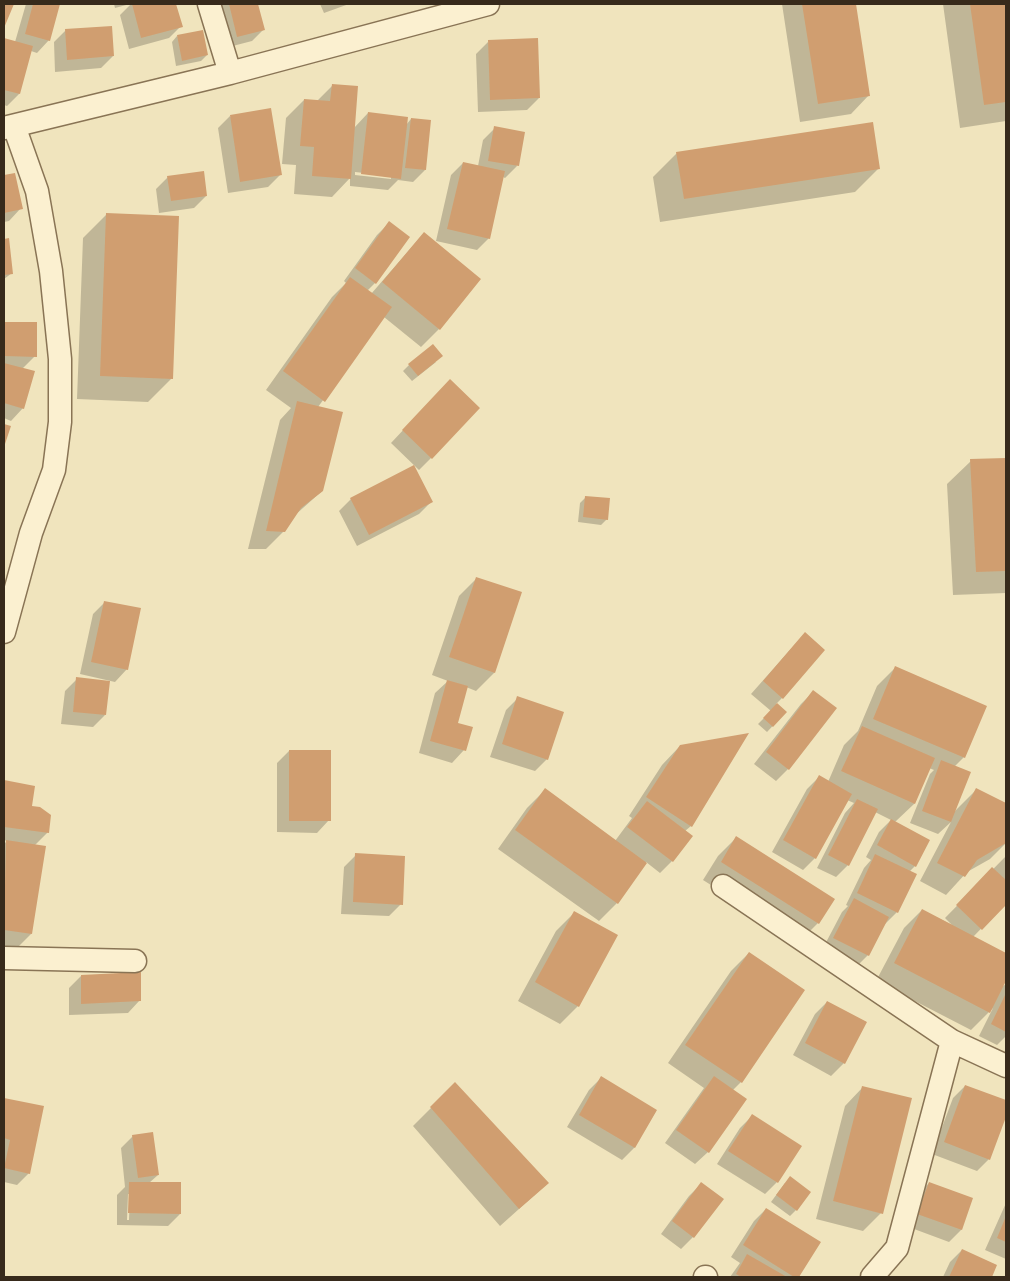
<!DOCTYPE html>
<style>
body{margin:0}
#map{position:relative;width:1010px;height:1281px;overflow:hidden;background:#f0e4bd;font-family:"IBM Plex Serif",serif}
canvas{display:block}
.frame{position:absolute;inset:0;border:5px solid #372a1b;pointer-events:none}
</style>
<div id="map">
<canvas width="1010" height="1281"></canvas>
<div class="frame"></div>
</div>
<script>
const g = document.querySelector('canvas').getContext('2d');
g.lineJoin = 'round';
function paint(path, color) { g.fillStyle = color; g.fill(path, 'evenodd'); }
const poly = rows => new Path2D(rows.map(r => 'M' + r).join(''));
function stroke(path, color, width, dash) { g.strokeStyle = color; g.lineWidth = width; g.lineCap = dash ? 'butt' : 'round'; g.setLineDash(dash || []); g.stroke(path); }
paint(poly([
 [26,4,59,4,49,40,37,53,31,51,19,94,7,106,4,105,4,39,15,42],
 [114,4,130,4,115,8],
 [131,4,175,4,181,26,169,38,129,49,120,15],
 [214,4,257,4,264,29,252,41,225,48],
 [320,4,349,4,324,13],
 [782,4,855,4,869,95,851,114,800,122],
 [943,4,1006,4,1006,121,960,128],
 [66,30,113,56,101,68,55,72,54,42],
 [177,36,207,55,201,61,176,66,172,42],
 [488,42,539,98,527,110,478,112,476,54],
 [332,86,354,128,368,113,406,125,411,119,425,170,413,182,398,180,388,190,350,186,350,178,332,197,294,194,296,165,282,164,286,118,304,100,317,101],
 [355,172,391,176,391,179,355,175],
 [230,116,281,174,268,187,228,193,218,128],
 [495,128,517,166,505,178,503,177,489,238,477,250,436,241,451,175,463,163,478,166,483,140],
 [677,153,879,168,855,192,660,222,653,177],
 [14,174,21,208,9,221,4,222,4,177],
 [168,177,206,196,194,208,159,213,156,189],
 [107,214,172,378,148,402,77,399,83,238],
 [389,223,375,283,367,291,371,294,424,233,439,329,421,347,384,317,318,407,322,491,294,516,284,531,266,549,248,549,280,420,291,408,266,390,332,297,346,283,344,281,377,235],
 [4,240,8,240,12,273,4,279],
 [4,323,36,323,35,356,22,369,23,408,11,421,4,418],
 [436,362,412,381,403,371,409,365],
 [438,393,431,458,419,470,391,443],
 [1006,459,1006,593,953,595,947,484,971,461],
 [586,497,607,519,601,525,578,522,580,503],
 [351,499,431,502,419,514,357,546,339,511],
 [477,578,521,593,494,673,476,691,466,687,456,724,464,750,452,763,419,753,435,693,448,681,432,675,459,596],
 [105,602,127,669,115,682,80,674,93,614],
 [805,633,782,698,776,704,785,713,767,732,758,724,771,711,751,694],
 [895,668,964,757,954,767,954,812,976,790,1006,805,1006,843,990,859,967,872,946,895,920,881,951,822,938,834,910,823,930,774,934,770,929,768,914,804,895,822,915,866,909,872,897,912,885,924,868,955,856,967,822,950,842,912,848,906,846,905,864,868,871,860,866,857,879,832,891,820,875,812,848,865,836,877,817,868,845,813,854,803,847,800,815,858,803,870,772,852,807,789,819,777,828,782,844,745,858,731,877,686],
 [77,679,105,715,93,727,61,724,65,691],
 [813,692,788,769,776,781,754,764,801,704],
 [518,698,547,759,535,771,490,757,506,710],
 [680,746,691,826,685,831,672,861,660,873,646,862,617,903,599,921,498,849,527,808,545,790,615,841,632,818,629,816,662,765],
 [289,751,329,820,317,833,277,832,277,763],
 [4,781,31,807,48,832,34,846,31,934,13,952,4,950,4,844,7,841,4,840],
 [736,838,818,923,800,941,703,880,718,856],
 [356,855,401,904,389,916,341,914,344,867],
 [1006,856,1006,903,973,937,1006,954,1006,979,1002,987,1006,984,1006,1036,997,1045,979,1036,993,1008,971,1030,876,981,904,928,922,910,952,925,945,918],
 [574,913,578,1006,560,1024,518,1001,556,931],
 [749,953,741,1082,733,1090,745,1099,708,1152,695,1164,665,1143,704,1088,668,1063,731,971],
 [81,976,140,1000,128,1013,69,1015,69,988],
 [827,1002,866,1022,844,1063,831,1076,793,1055,815,1014],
 [601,1078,656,1111,634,1148,622,1160,567,1127,589,1090],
 [455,1084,548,1183,500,1226,413,1126],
 [965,1086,1006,1102,1006,1113,989,1159,977,1171,932,1154,953,1098],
 [863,1087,881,1213,863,1231,816,1219,845,1106],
 [4,1099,43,1107,29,1173,17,1185,4,1182],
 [752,1116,800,1147,777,1182,765,1194,717,1164,740,1128],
 [133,1136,158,1175,149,1183,180,1214,168,1226,117,1225,117,1195,125,1187,121,1148],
 [128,1194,130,1194,129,1220,127,1220],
 [785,1183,796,1210,790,1216,771,1202],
 [929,1183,972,1199,961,1230,949,1242,906,1226,917,1195],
 [701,1184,693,1237,681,1249,661,1234,689,1196],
 [1006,1203,1006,1259,985,1250],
 [766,1209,819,1243,797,1277,730,1277,740,1263,731,1257,754,1221],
 [962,1250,996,1265,990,1277,943,1277,950,1262]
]), '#0003');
paint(poly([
 [4,4,14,4,4,28],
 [33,4,60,4,50,41,25,34],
 [132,4,176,4,183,27,141,38],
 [229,4,258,4,265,30,237,37],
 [802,4,856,4,870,96,818,104],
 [970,4,1006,4,1006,102,984,105],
 [112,26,114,56,67,60,65,29],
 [203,30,208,55,182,61,177,35],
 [4,38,33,46,20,94,4,90],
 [538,38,540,98,490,100,488,40],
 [332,84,358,86,351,179,312,176,314,147,300,146,304,99,330,101],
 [271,108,282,175,240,182,230,115],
 [368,112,408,117,401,179,361,174],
 [411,118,431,120,426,170,405,168],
 [873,122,880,169,684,199,676,152],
 [494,126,525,132,519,166,488,161],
 [463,162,505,171,490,239,447,229],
 [204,171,207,196,171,201,167,176],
 [15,173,23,209,4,213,4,175],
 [106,213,179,216,173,379,100,376],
 [389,221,410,237,376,284,355,268],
 [424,232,481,279,440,330,382,282],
 [9,238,13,274,4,275,4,239],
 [350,277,392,307,325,402,283,371],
 [4,322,37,322,37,357,4,356],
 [433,344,443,356,418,376,408,364],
 [4,363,35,371,24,409,4,403],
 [450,379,480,408,432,459,402,430],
 [297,401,343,412,323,491,301,508,285,532,266,531],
 [4,424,11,426,4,447],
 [1006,458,1006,571,976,572,970,459],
 [414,465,433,502,369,535,350,498],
 [585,496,610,498,608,520,583,517],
 [476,577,522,592,495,673,449,657],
 [104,601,141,608,128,670,91,662],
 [805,632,825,650,783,699,763,681],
 [895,666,987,706,965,758,873,719],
 [76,677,110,681,106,715,73,712],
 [447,680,468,686,458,723,473,727,466,751,430,741],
 [813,690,837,708,789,770,766,752],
 [517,696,564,712,548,760,502,744],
 [777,703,787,712,773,727,763,718],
 [862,726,935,758,915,804,841,771],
 [749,733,692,827,646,797,680,745],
 [289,750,331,750,331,821,289,821],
 [941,760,971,772,951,822,922,811],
 [819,775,852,794,816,859,783,840],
 [4,780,35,786,32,806,40,807,51,815,49,833,4,827],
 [545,788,647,863,618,904,515,830],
 [976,788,1006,803,1006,843,977,860,965,877,937,863],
 [857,799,878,809,849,866,828,855],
 [647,801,693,836,673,862,627,827],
 [891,819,930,840,916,867,877,845],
 [736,836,835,899,819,924,721,862],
 [6,840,46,846,32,934,4,930],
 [355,853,405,856,403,905,353,902],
 [875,854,917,874,898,913,857,893],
 [992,867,1006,880,1006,905,982,930,956,905],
 [854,898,889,917,869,956,833,938],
 [922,909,1006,953,1006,981,990,1013,894,963],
 [574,911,618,935,579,1007,535,982],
 [749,952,805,990,742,1083,685,1045],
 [141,972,141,1001,81,1004,81,975],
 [1006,993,1006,1032,991,1024],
 [827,1001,867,1022,845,1064,805,1043],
 [601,1076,657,1110,635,1148,579,1115],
 [714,1076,747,1099,709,1153,676,1130],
 [455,1082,549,1183,519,1209,430,1107],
 [965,1085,1006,1100,1006,1117,990,1160,944,1142],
 [862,1086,912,1098,883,1214,833,1201],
 [4,1098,44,1106,30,1174,4,1168,10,1140,4,1138],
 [752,1114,802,1146,778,1183,728,1151],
 [153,1132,159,1175,138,1178,132,1135],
 [790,1176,811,1192,797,1211,776,1195],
 [129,1182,181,1182,181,1214,128,1213],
 [701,1182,724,1199,694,1238,672,1221],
 [929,1182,973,1198,962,1230,917,1214],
 [766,1208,821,1242,799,1277,794,1277,743,1245],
 [1006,1216,1006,1242,997,1238],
 [962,1249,997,1265,992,1277,949,1277],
 [747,1254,787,1277,741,1277,736,1274]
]), '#d09e70');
const street = poly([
 [209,4,230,73],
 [4,128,230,73,488,4],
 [4,632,31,533,54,470,60,422,60,359,51,271,37,191,14,126],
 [723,886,952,1041,1006,1066],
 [4,958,135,961],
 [705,1277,706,1277],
 [872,1277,897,1248,952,1041]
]);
stroke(street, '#897455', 25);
stroke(street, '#fbf0d0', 22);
</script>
